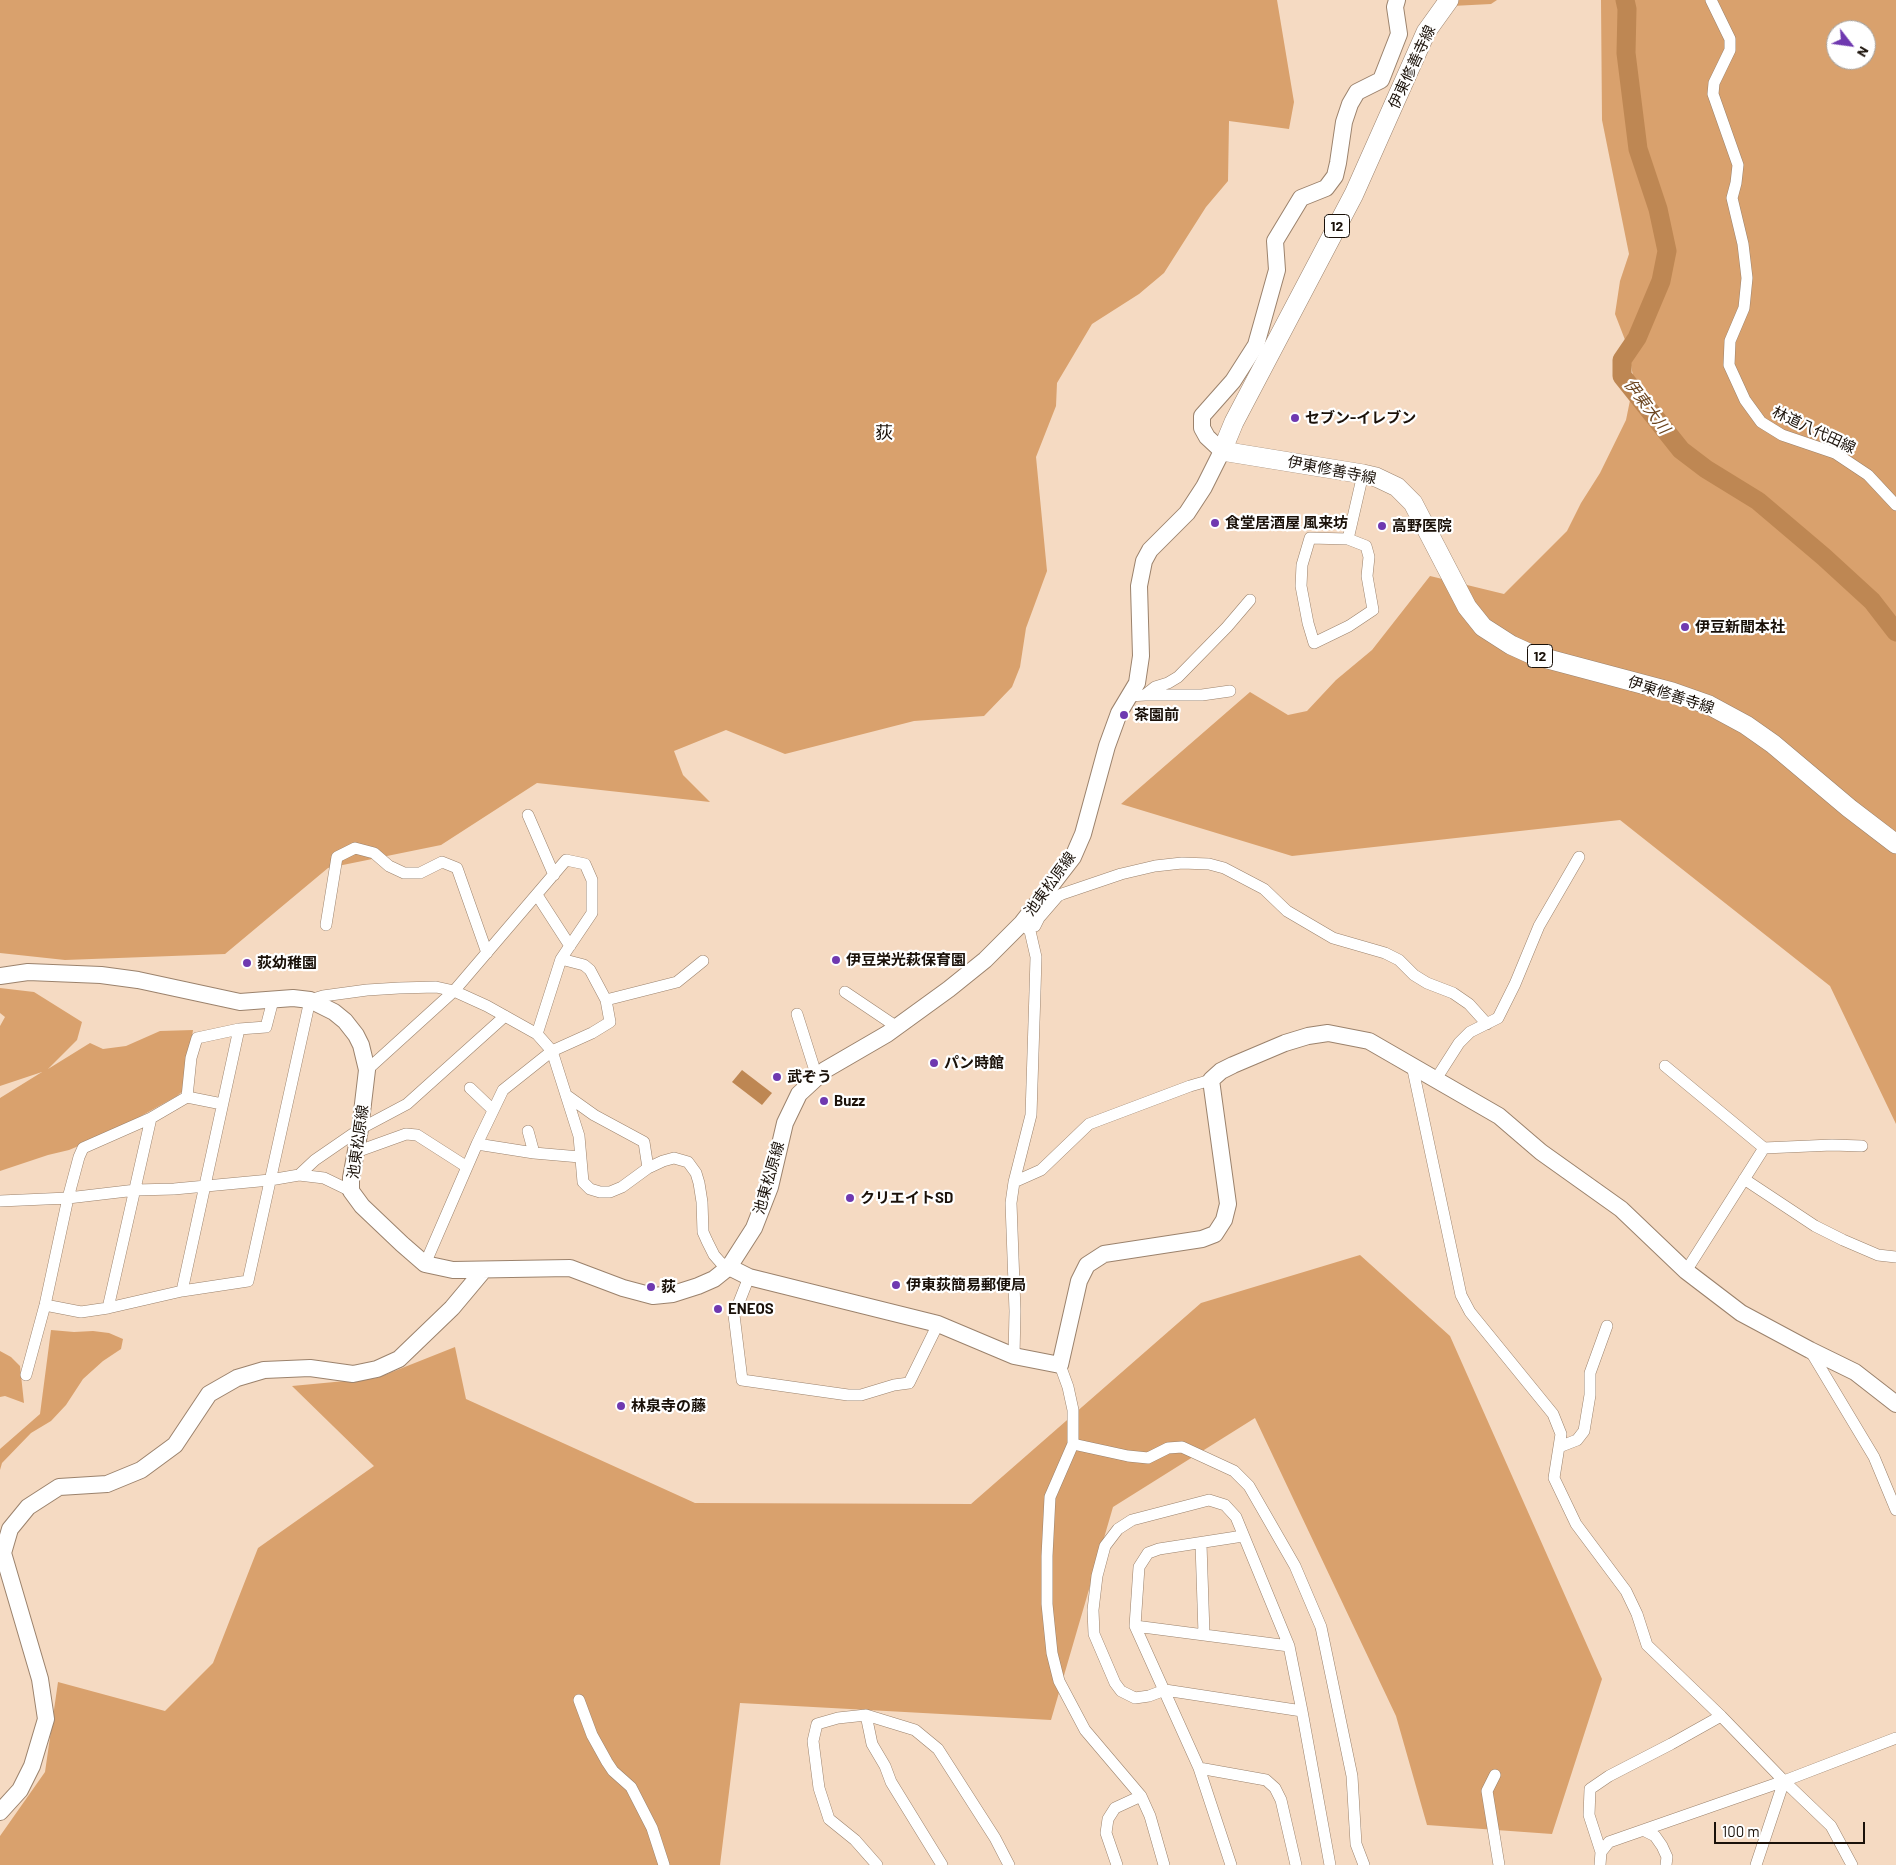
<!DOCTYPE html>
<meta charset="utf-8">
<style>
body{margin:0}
#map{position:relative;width:1896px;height:1865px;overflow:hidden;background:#f5dac2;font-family:Barlow,sans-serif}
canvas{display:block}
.north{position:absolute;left:1826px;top:20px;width:50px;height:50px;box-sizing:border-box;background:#fff;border:1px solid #a3a09d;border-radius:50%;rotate:120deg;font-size:14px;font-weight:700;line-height:20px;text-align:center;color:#1a1109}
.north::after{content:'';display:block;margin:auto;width:18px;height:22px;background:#6f39b0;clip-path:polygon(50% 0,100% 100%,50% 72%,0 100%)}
.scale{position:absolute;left:1714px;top:1822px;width:151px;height:22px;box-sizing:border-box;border:2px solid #1a1109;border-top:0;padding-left:6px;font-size:15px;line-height:18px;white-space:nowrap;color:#1a1109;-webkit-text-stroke:4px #fff;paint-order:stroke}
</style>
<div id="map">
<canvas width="1896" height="1865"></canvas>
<div class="north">N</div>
<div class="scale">100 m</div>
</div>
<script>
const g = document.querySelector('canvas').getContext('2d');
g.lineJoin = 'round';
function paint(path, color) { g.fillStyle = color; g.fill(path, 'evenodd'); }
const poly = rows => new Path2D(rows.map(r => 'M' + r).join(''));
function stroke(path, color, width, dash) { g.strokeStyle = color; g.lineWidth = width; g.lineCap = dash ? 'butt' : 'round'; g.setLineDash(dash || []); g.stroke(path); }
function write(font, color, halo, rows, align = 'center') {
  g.font = font + ' Barlow,"Noto Sans JP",sans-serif'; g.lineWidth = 4.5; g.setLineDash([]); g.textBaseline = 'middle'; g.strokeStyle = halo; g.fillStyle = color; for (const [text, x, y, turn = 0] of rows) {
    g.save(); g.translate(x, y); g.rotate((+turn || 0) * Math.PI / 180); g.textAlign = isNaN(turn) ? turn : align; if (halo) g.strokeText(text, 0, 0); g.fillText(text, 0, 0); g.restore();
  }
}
paint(poly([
 [0,0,1277,0,1294,102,1289,129,1229,121,1228,181,1206,207,1164,273,1139,294,1092,324,1057,383,1056,406,1036,457,1047,571,1026,628,1020,667,1012,687,984,716,914,721,785,754,726,730,674,751,683,775,710,802,537,783,441,845,328,868,225,954,65,960,0,953],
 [1448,0,1497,0,1491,4,1452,6],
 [1601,0,1896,0,1896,1124,1830,986,1620,820,1292,856,1121,804,1250,692,1288,715,1307,711,1336,680,1372,650,1430,576,1504,594,1567,531,1581,503,1600,473,1626,420,1634,381,1627,345,1615,314,1620,281,1629,254,1602,120],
 [1836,30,1866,30,1866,60,1836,60],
 [0,988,34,992,82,1022,77,1040,48,1069,90,1043,103,1049,126,1046,160,1031,193,1030,184,1090,177,1096,125,1125,88,1142,69,1150,48,1155,0,1171,0,1098,42,1072,0,1086,0,1026,5,1017,0,1013],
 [1360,1255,1450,1336,1602,1679,1552,1834,1427,1825,1396,1716,1255,1418,1113,1507,1051,1720,740,1703,720,1865,0,1865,0,1836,45,1772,58,1682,165,1711,213,1663,258,1548,374,1466,292,1386,377,1378,455,1347,466,1399,695,1503,971,1504,1201,1303],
 [51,1330,74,1332,93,1331,109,1333,123,1339,121,1349,103,1361,83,1379,66,1405,51,1421,31,1433,2,1463,0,1470,0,1449,40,1414],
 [0,1351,11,1357,20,1366,24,1403,5,1396,0,1397]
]), '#d9a16d');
paint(poly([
 [742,1070,772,1093,762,1105,732,1082]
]), '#be8753');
stroke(poly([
 [1625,0,1627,9,1626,53,1638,149,1658,209,1667,251,1661,281,1637,338,1622,360,1622,376,1681,450,1706,469,1758,501,1824,557,1872,601,1896,632]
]), '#be8753', 19);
const street = poly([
 [1711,0,1730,39,1730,50,1714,83,1713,94,1738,165,1736,183,1732,198,1743,244,1747,278,1744,308,1730,341,1729,365,1745,400,1761,422,1782,435,1835,453,1868,475,1896,505],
 [1348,539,1310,538,1302,565,1301,586,1308,623,1314,643,1349,626,1373,610,1367,576,1369,557,1366,546,1348,539,1363,474],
 [1145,695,1202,695,1230,691],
 [1129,696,1145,695,1155,687,1168,683,1178,677,1227,627,1250,600],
 [528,815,554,875],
 [537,895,570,946],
 [1022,923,1029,926,1035,926,1039,918,1058,896,1062,894,1121,874,1155,866,1182,863,1209,864,1224,868,1264,889,1287,911,1333,938,1385,953,1399,960,1414,975,1427,983,1453,993,1469,1004,1487,1024],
 [326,925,337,857,355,848,374,853,389,866,404,873,420,873,442,862,457,868,487,953],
 [561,959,584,965,590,970,606,1000],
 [845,992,897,1027],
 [273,1000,266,1027,239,1029,182,1291,248,1281,310,1000,323,996,367,990,399,988,436,987,454,991,487,1006,537,1034,552,1051,579,1136,583,1182,590,1189,600,1192,610,1192,622,1187,648,1168,663,1161,674,1158,688,1162,696,1173,699,1183,702,1202,703,1232,707,1241,714,1255,721,1263,729,1267],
 [797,1014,817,1077],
 [1412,1065,1461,1295,1470,1312,1553,1414,1561,1434,1554,1478,1576,1524,1626,1591,1637,1614,1647,1645,1721,1716,1784,1781,1831,1826,1852,1865],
 [1665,1066,1764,1148,1832,1145,1862,1146],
 [367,1070,454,991,566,860,585,864,592,880,592,913,561,959,537,1034],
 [1436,1079,1459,1043,1470,1032,1498,1018,1515,984,1539,926,1579,857],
 [470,1088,492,1109],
 [566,1095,594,1115,644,1142,648,1168],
 [187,1097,191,1058,197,1038,239,1029],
 [528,1131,534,1153],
 [477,1144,503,1090,552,1051,592,1033,610,1022,606,1000,677,982,703,961],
 [356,1152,406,1134,417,1135,467,1167],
 [299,1175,315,1160,360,1129,407,1104,505,1016],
 [1744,1179,1815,1226,1843,1240,1878,1255,1896,1257],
 [1014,1182,1041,1170,1089,1124,1190,1086,1211,1080],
 [0,1201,68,1198,136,1190,174,1189,270,1180,299,1175,324,1178,351,1191],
 [425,1264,477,1144,534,1153,580,1157],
 [1686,1271,1764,1148],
 [749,1277,734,1315,742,1380,848,1395,861,1395,894,1385,909,1383,938,1324],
 [182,1291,108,1308,151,1118,187,1097,222,1104],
 [45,1305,81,1312,108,1308],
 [1811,1352,1874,1457,1896,1510],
 [1014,1356,1015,1311,1011,1203,1014,1182,1031,1115,1035,991,1036,957,1030,931,1022,923],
 [1060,1365,1068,1387,1073,1410,1073,1444,1050,1497,1047,1556,1047,1604,1052,1653,1059,1681,1085,1730,1141,1796,1150,1816,1164,1865],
 [26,1375,45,1305,68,1198,79,1157,83,1148,151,1118],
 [1073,1444,1128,1456,1148,1458,1168,1448,1182,1447,1234,1471,1249,1486,1295,1566,1321,1627,1352,1776,1356,1844,1364,1865],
 [1559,1447,1577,1440,1584,1431,1590,1395,1590,1373,1607,1326],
 [1201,1544,1204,1634],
 [1135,1626,1289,1646],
 [579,1700,592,1735,607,1762,613,1771,631,1787,652,1828,664,1865],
 [1302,1711,1165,1690,1149,1696,1135,1698,1121,1691,1115,1683,1094,1634,1093,1610,1097,1576,1105,1546,1118,1529,1132,1520,1209,1500,1225,1505,1236,1517,1289,1646,1302,1711,1330,1865],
 [866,1715,872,1744,885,1766,891,1782,942,1865],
 [1199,1768,1266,1780,1275,1788,1281,1800,1296,1865],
 [1495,1775,1487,1791,1499,1865],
 [1643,1830,1655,1836,1662,1846,1667,1857,1666,1865],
 [1601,1852,1589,1815,1590,1789,1609,1776,1671,1744,1721,1716],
 [877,1865,855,1840,829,1819,819,1788,813,1741,817,1724,838,1718,866,1715,915,1730,938,1749,995,1838,1009,1865],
 [1117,1865,1106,1833,1108,1819,1115,1808,1141,1796],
 [1231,1865,1199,1768,1135,1626,1139,1567,1148,1553,1159,1549,1243,1536],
 [1600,1865,1601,1852,1609,1842,1784,1781,1896,1738],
 [1756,1865,1784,1781]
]);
const secondary = poly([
 [0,976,28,972,101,975,138,980,240,1002,293,998,310,1000,334,1012,345,1021,356,1035,361,1045,367,1070,360,1129,351,1178,351,1191,362,1206,402,1244,425,1264,453,1270,570,1268,623,1288,653,1296,673,1294,698,1286,714,1279,729,1267,754,1228,770,1187,785,1123,799,1094,825,1070,887,1034,949,989,985,960,1022,923,1073,857,1083,834,1107,746,1119,713,1137,683,1141,656,1139,586,1144,561,1150,550,1187,513,1204,487,1222,451,1207,437,1202,428,1202,416,1233,381,1256,345,1277,270,1275,241,1301,198,1326,188,1335,176,1338,163,1344,122,1350,104,1357,92,1381,80,1399,34,1395,7,1397,0],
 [729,1267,749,1277,938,1324,1014,1356,1060,1365,1079,1281,1087,1265,1104,1254,1202,1239,1215,1234,1224,1220,1228,1204,1211,1080,1221,1071,1233,1065,1285,1043,1308,1036,1328,1033,1369,1041,1499,1116,1541,1152,1621,1209,1686,1271,1741,1313,1810,1350,1855,1372,1896,1404],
 [0,1812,20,1790,32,1766,46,1719,40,1679,3,1553,10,1529,28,1507,59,1487,107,1484,141,1470,175,1445,209,1394,237,1378,264,1370,310,1368,353,1374,377,1369,399,1359,452,1308,483,1271]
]);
const primary = poly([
 [1449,0,1426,32,1354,194,1234,422,1222,451,1363,474,1376,477,1397,487,1413,503,1467,607,1483,627,1511,645,1533,655,1672,692,1709,705,1746,725,1773,744,1849,808,1896,844]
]);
stroke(street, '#9b826c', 12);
stroke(secondary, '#9b826c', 18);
stroke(primary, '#9b826c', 20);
stroke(street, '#fff', 11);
stroke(secondary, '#fff', 16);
stroke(primary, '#fff', 19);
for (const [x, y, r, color] of [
 [1295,418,5,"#6f39b0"],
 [1215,523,5,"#6f39b0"],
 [1382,526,5,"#6f39b0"],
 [1685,627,5,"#6f39b0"],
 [1124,715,5,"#6f39b0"],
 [836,960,5,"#6f39b0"],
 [247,963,5,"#6f39b0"],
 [934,1063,5,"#6f39b0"],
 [777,1077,5,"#6f39b0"],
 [824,1101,5,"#6f39b0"],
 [850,1198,5,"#6f39b0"],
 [896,1285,5,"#6f39b0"],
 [651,1287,5,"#6f39b0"],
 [718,1309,5,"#6f39b0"],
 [621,1406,5,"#6f39b0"]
]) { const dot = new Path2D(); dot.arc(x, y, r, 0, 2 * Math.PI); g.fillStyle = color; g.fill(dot); stroke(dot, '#fff', 2); }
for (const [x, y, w] of [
 [1337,226,25],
 [1540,656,25]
]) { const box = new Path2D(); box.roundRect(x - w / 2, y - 11.5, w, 23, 4); g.fillStyle = '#fff'; g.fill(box); stroke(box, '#1a1109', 1); }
write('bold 14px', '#1a1109', null, [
 ["12",1337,226],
 ["12",1540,656]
]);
write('15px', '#1a1109', '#fff', [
 ["伊東修善寺線",1412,67,-65],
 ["林道八代田線",1814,430,25],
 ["伊東修善寺線",1332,470,11],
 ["伊東修善寺線",1671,695,18],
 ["池東松原線",1050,884,-54],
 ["池東松原線",358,1142,-82],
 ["池東松原線",769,1178,-74]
]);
write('bold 15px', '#1a1109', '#fff', [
 ["セブン-イレブン",1305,418],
 ["食堂居酒屋 風来坊",1225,523],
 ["高野医院",1392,526],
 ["伊豆新聞本社",1695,627],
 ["茶園前",1134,715],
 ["伊豆栄光萩保育園",846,960],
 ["荻幼稚園",257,963],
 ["パン時館",944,1063],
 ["武ぞう",787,1077],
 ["Buzz",834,1101],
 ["クリエイトSD",860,1198],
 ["伊東荻簡易郵便局",906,1285],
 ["荻",661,1287],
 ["ENEOS",728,1309],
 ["林泉寺の藤",631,1406]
], 'left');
write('italic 16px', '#6c451f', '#fff', [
 ["伊東大川",1647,406,53]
]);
write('18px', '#1a1109', '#fff', [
 ["荻",884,433]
]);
</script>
